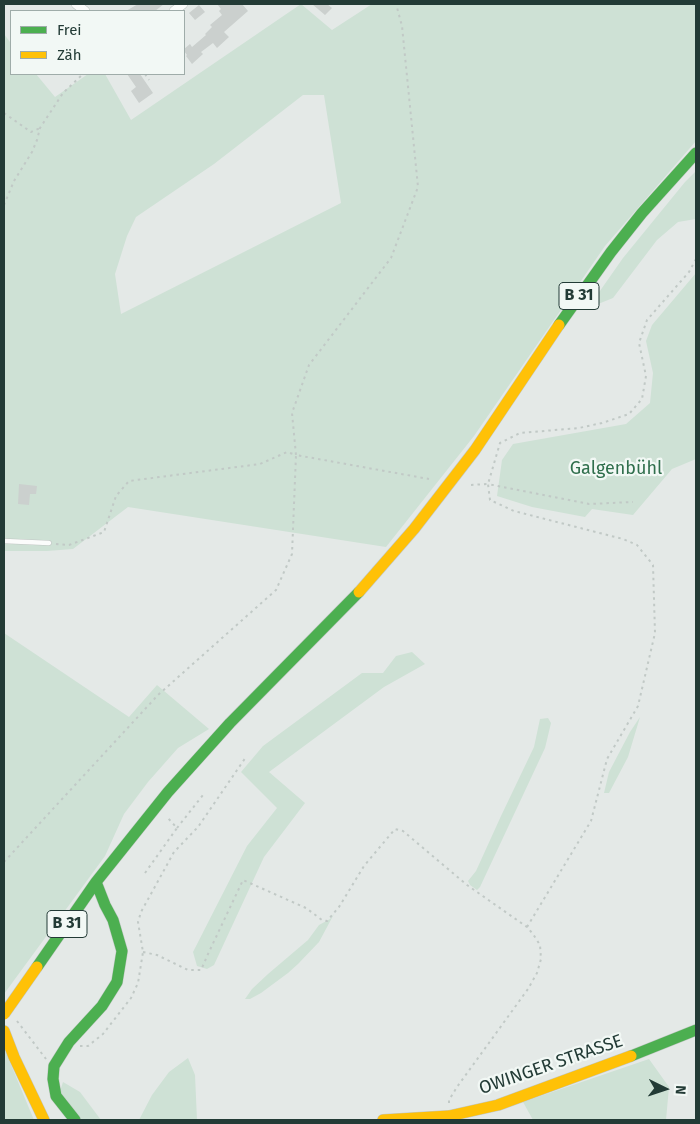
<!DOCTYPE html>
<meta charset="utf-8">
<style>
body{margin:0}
#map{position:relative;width:700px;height:1124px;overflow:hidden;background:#e4e9e7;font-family:"Fira Sans",sans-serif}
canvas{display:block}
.frame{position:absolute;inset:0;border:5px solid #233b36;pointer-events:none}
.legend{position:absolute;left:10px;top:10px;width:175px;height:65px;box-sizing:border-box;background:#f2f8f5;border:1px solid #9faca9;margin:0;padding:6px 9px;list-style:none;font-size:15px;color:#233b36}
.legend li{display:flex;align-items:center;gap:10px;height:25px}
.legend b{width:25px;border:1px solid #9faca9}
.north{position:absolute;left:640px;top:1064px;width:50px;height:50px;-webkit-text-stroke:4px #f2f8f5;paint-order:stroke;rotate:94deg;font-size:14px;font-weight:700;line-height:20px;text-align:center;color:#233b36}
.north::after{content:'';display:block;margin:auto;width:18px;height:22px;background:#233b36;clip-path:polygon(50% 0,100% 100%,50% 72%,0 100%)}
</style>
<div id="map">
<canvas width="700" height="1124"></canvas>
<div class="frame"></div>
<ul class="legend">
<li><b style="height:6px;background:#4caf50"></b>Frei</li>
<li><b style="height:6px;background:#ffc107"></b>Zäh</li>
</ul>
<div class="north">N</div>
</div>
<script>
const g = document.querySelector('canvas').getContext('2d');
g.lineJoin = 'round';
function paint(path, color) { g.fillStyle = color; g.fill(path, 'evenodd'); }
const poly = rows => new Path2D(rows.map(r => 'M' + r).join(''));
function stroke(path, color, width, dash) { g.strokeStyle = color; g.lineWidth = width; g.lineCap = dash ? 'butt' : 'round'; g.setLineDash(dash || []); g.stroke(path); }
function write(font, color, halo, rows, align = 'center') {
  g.font = font + ' "Fira Sans",sans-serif'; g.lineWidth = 4.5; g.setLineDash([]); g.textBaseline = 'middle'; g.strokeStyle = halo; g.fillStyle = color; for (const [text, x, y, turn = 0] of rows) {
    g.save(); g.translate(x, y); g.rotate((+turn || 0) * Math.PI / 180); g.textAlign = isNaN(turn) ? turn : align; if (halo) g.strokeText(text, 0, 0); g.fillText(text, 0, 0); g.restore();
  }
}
paint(poly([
 [301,4,332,30,372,4,696,4,696,141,605,246,474,436,386,547,128,507,73,549,47,551,4,551,4,34,10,42,11,41,11,74,36,74,55,97,88,74,105,74,131,120],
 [303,95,324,95,341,203,121,314,115,274,127,236,136,217,214,164],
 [696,171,696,219,678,222,657,240,613,298,588,308,623,258,685,182],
 [696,273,696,459,672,469,633,515,592,509,585,517,532,507,497,496,502,460,513,444,626,424,650,403,653,373,646,341,652,325],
 [4,633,129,717,157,685,209,729,178,748,148,782,124,814,105,856,4,994],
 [412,652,425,664,384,687,269,772,305,803,264,857,214,965,207,969,197,966,193,952,247,846,277,808,241,772,263,746,362,673,383,673,396,656],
 [640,717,628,757,609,793,604,793,609,772,630,732],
 [548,718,551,723,545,748,480,887,477,890,470,885,468,881,476,871,501,816,534,747,540,719],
 [334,914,319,942,298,964,288,973,261,993,250,999,245,999,252,989,268,974,308,940,319,925,330,919],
 [4,1048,34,1120,4,1120],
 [188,1058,195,1075,197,1120,139,1120,152,1095,169,1072],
 [649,1059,669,1087,666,1120,533,1120,523,1102],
 [63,1082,80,1092,101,1120,82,1120,67,1104,60,1091]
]), '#cee1d5');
paint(poly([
 [138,4,164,4,155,11,126,11],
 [217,4,242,4,248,11,224,32,229,37,217,48,213,43,201,52,203,54,192,64,186,56,187,55,184,51,184,49,190,44,192,47,206,35,205,34,212,27,210,25,222,15,219,11,221,9],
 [312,4,327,4,332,8,325,15],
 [199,5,205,12,195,20,189,13],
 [127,74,140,74,153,93,139,103,131,91,136,87],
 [19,484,37,486,36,494,30,494,29,505,18,504]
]), '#cbd0ce');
const lane = poly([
 [4,541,49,543]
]);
const street = poly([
 [76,4,85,11],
 [174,11,183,4]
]);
const fast = poly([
 [559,325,611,252,642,213,696,153],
 [37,967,96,882,168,792,230,723,359,592],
 [631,1056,696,1030],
 [75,1120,56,1096,53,1079,54,1066,69,1042,102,1006,117,982,122,951,113,920,105,905,96,882]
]);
const slow = poly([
 [359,592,414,529,475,450,559,325],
 [4,1031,14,1057,44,1120],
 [383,1120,449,1116,498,1105,631,1056]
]);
stroke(lane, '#c1c6c4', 5.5);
stroke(street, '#c1c6c4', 10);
stroke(fast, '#c0c6c4', 12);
stroke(slow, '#c0c6c4', 12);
stroke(poly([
 [145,74,149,80],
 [4,113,31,132,40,128],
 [4,205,14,181,32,152,37,140,40,128,63,93,83,74],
 [471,485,488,484,500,443,520,433,579,428,602,423,629,414,642,399,646,376,639,343,647,320,689,272,696,259],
 [56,544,69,545,104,532,116,496,129,481,260,464,287,452,296,455,292,413,309,365,391,258,418,187,402,26,396,4],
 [177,828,203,795],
 [4,862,158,695,276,590,292,554,296,455,429,479],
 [145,873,177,828,166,816],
 [527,927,591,821,607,759,638,706,655,633,653,565,637,545,623,539,514,511,490,500,488,484,589,504,633,502],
 [143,952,157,955,188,970,201,970,208,954,243,880,306,908,322,920,327,921,339,907,364,866,395,829,403,831,467,885,527,927,533,934,540,945,541,959,537,973,528,989,457,1087,449,1100,449,1104],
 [17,1021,46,1059],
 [80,1046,88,1046,103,1034,131,998,138,983,143,952,138,922,141,912,174,852,198,827,246,757]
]), '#c1c9c6', 2, [2.5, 4]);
stroke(lane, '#fbfcfb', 4.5);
stroke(street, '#fbfcfb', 9);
stroke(fast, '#4caf50', 11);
stroke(slow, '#ffc107', 11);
const slowBridge = poly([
 [4,1014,37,967]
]);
stroke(slowBridge, '#bdc5c3', 12, []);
stroke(slowBridge, '#ffc107', 11);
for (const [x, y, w] of [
 [579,296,40],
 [67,924,40]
]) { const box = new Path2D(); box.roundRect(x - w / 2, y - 13.5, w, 27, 4); g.fillStyle = '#f2f8f5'; g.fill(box); stroke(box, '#233b36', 1); }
write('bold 16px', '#233b36', null, [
 ["B 31",579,296],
 ["B 31",67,924]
]);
write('18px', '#306f4d', '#f2f8f5', [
 ["Galgenbühl",616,469]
]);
write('18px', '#233b36', '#f2f8f5', [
 ["OWINGER STRASSE",551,1065,-19]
]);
</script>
